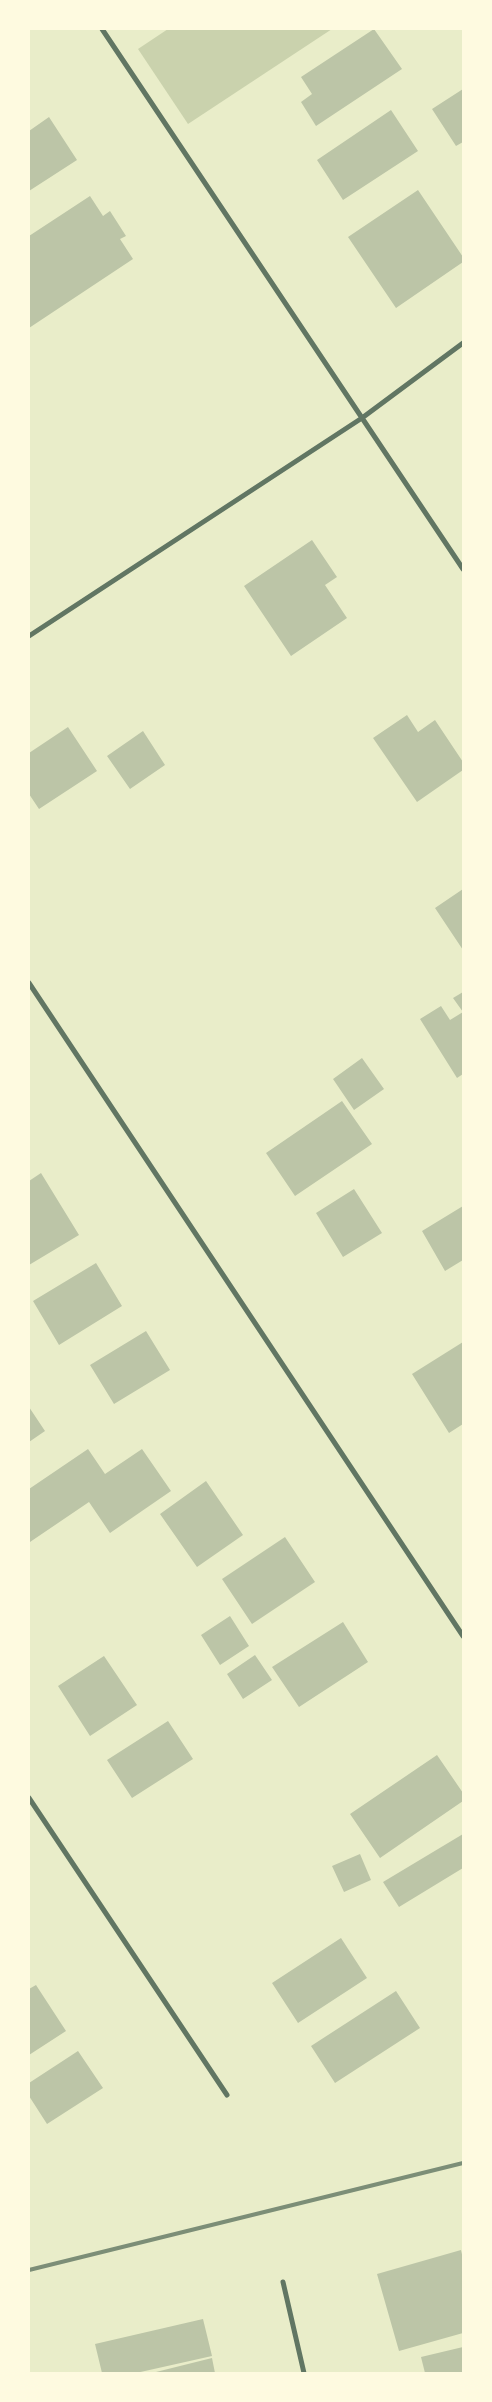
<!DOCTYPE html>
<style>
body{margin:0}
#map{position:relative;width:492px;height:2402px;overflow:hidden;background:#e9edc9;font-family:Lato,sans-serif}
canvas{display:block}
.frame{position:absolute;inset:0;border:30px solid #fefae0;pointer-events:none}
</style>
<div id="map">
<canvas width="492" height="2402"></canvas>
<div class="frame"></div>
</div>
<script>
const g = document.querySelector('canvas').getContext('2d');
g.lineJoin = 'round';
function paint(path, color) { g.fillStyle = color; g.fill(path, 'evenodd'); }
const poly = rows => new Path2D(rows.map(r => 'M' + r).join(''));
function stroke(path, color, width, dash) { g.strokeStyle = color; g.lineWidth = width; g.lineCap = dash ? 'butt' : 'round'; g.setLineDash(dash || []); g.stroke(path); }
paint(poly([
 [168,29,332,29,188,124,138,49]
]), '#cad2ad');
paint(poly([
 [374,29,402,69,316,126,301,102,312,94,301,77],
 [463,89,463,142,456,146,432,109],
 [391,110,418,151,343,200,317,160],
 [49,117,77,160,29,191,29,131],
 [418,190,463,257,463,262,396,308,348,237],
 [90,196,103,216,110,211,126,236,120,239,133,259,29,328,29,236],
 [312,540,337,577,325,585,347,618,291,656,244,586],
 [407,715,418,732,435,720,463,762,463,770,417,802,373,738],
 [68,727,97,771,39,809,29,794,29,753],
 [143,731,165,765,130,789,107,756],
 [463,889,463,950,435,908],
 [463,992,463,1074,457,1078,420,1019,441,1006,450,1020,463,1012,453,998],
 [362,1058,384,1089,354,1110,333,1079],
 [342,1101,372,1144,295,1196,266,1153],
 [41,1173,79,1235,29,1265,29,1181],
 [354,1189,382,1233,343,1257,316,1213],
 [463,1206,463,1260,445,1271,422,1231],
 [96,1263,122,1306,59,1345,33,1301],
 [146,1331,170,1370,114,1404,90,1365],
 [463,1342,463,1424,449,1433,412,1374],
 [29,1407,45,1431,29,1442],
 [88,1449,105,1474,142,1449,171,1491,110,1533,89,1502,30,1542,29,1489],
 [206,1481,243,1535,197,1567,160,1514],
 [285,1537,315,1582,252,1624,222,1579],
 [230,1616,249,1646,220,1665,201,1635],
 [343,1622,368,1662,299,1707,272,1667],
 [255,1655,272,1680,243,1699,227,1674],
 [104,1656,137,1705,90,1736,58,1686],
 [168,1721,193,1759,132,1798,107,1760],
 [437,1755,463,1793,463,1801,380,1858,350,1814],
 [463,1834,463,1868,399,1907,383,1882],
 [360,1854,371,1880,344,1892,332,1866],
 [341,1938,367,1978,298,2023,272,1983],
 [36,1985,66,2031,29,2055,29,1989],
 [396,1991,420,2028,335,2083,311,2046],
 [78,2051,103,2088,47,2124,29,2096,29,2083],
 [461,2250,463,2259,463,2333,399,2351,377,2274],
 [203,2319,212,2356,136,2373,102,2373,95,2344],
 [463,2347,463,2373,425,2373,421,2357],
 [212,2358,215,2373,152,2373]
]), '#bcc5a7');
stroke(poly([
 [102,29,463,569],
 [29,636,362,418,463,343],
 [29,983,463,1636],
 [29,1798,227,2095],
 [283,2282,304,2373]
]), '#617663', 5);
stroke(poly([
 [29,2270,463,2163]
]), '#7c8e77', 4);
</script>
